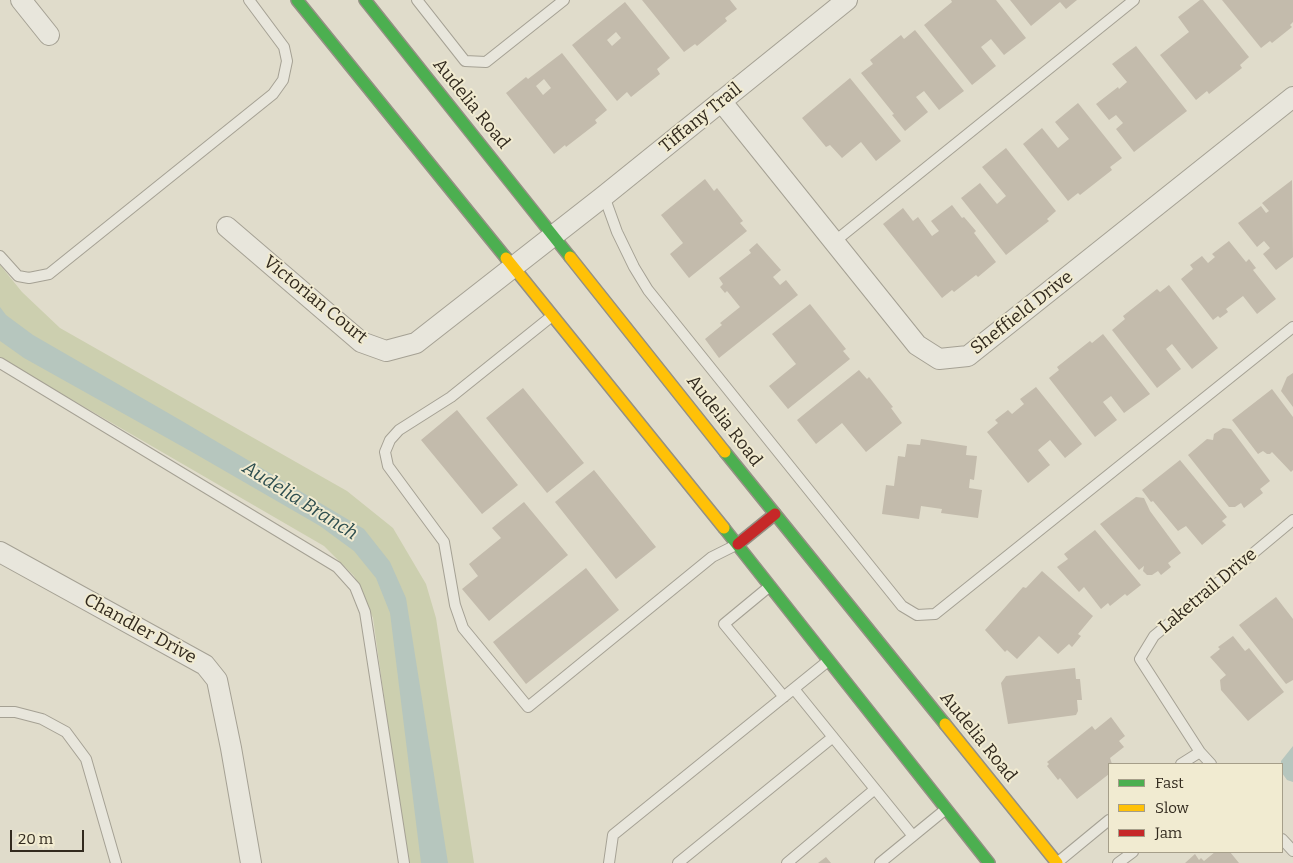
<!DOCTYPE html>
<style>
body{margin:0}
#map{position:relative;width:1293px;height:863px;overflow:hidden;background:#e0dccb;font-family:Bitter,serif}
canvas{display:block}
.legend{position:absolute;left:1108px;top:763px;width:175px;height:90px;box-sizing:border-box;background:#f1ebd1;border:1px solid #a59e89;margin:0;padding:6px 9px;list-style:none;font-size:15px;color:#322a1e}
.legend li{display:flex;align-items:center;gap:10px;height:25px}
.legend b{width:25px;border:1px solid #a59e89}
.scale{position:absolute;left:10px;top:830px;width:74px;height:22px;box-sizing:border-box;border:2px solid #322a1e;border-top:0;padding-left:6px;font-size:15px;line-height:18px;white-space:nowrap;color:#322a1e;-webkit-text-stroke:4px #f1ebd1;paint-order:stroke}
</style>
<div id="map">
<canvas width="1293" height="863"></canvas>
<ul class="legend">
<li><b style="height:6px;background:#4caf50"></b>Fast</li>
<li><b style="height:6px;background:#ffc107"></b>Slow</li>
<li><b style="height:6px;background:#c62828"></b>Jam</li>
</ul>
<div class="scale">20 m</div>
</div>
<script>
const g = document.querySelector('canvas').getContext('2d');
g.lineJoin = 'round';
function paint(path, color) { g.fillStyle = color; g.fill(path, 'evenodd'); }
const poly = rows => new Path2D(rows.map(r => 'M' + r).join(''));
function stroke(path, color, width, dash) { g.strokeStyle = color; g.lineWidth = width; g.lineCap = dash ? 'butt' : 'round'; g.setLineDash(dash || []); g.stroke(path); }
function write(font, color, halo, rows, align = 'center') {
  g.font = font + ' Bitter,serif'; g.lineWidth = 4; g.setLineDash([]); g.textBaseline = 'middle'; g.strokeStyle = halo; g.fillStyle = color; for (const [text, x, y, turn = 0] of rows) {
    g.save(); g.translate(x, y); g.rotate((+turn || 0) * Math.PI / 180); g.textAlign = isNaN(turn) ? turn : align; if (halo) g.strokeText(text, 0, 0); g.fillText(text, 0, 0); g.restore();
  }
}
paint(poly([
 [0,265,22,292,60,328,347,491,393,528,426,584,436,618,474,863,407,863,373,618,354,576,324,546,0,358]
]), '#cccfaf');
paint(poly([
 [0,307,6,315,33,335,182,421,364,529,390,562,406,598,448,863,421,863,390,613,376,578,354,551,320,526,192,452,24,358,0,341],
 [1293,746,1293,782,1287,780,1282,773,1281,761]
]), '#b6c6be');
paint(poly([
 [642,0,730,0,737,9,725,18,727,21,697,46,695,44,684,52],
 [951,0,996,0,1026,38,1004,55,991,39,981,47,996,66,972,85,924,25,952,2],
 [1010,0,1077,0,1066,9,1060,2,1031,26],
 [1200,0,1203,0,1249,57,1240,65,1242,68,1209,94,1207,91,1196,100,1160,55,1189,32,1178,17],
 [1222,0,1293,0,1293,22,1290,25,1292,27,1272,43,1270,41,1261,48],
 [625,2,670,58,657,69,660,74,631,97,627,92,617,101,572,45],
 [616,32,621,38,612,46,607,40],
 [915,30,964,91,939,110,924,91,916,97,928,112,905,131,892,115,894,114,861,73,873,64,870,60,901,35,904,39],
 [1136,46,1187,111,1134,152,1116,129,1123,123,1116,115,1109,120,1096,104,1118,87,1119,89,1127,82,1112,64],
 [562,53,607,110,595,120,597,123,566,147,565,145,554,154,506,93,526,77,528,79],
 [544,79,551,88,543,95,536,86],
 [850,78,901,141,876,161,861,142,842,158,830,145,826,147,802,118],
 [1078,103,1122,158,1110,167,1112,170,1080,195,1078,193,1068,201,1023,144,1042,128,1058,148,1069,139,1055,122],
 [1006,148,1056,211,1047,219,1049,221,1006,255,961,198,980,183,997,204,1006,196,982,167],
 [705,179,714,191,717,188,743,221,740,223,747,231,689,278,670,254,683,243,661,215],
 [1292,180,1293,257,1276,270,1263,254,1270,248,1264,241,1257,247,1238,223,1261,206,1266,213,1269,211,1262,203],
 [952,205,962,218,964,217,976,231,974,233,996,262,978,277,976,275,954,292,952,290,942,298,883,224,903,208,913,221,918,217,932,236,939,231,931,221],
 [1229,241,1246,262,1249,259,1256,268,1253,270,1276,299,1257,314,1243,296,1226,309,1228,312,1220,318,1218,316,1213,320,1181,279,1193,269,1190,265,1202,256,1208,263,1215,257,1212,254],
 [757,243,781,270,773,277,780,285,786,280,798,295,719,358,705,339,722,325,720,323,740,307,727,291,725,293,720,287,723,284,719,278,751,253,749,250],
 [1169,285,1218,348,1192,369,1172,344,1166,349,1181,369,1157,388,1112,330,1125,319,1123,316,1157,289,1160,292],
 [810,304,846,349,843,351,850,359,788,409,769,386,796,364,772,334],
 [1103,334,1150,394,1124,413,1111,396,1103,402,1117,420,1095,437,1049,378,1059,370,1057,367,1090,341,1092,343],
 [859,370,867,379,869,377,893,407,891,408,902,423,866,452,842,423,816,444,797,420],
 [1293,373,1293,407,1281,391,1287,377],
 [1036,387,1082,444,1065,458,1050,440,1038,450,1050,465,1028,483,987,432,998,423,995,420,1008,410,1012,414,1024,404,1020,399],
 [523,388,584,463,547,493,486,418],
 [1272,389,1293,417,1293,470,1291,472,1272,452,1270,454,1267,454,1263,451,1258,454,1232,420],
 [457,410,518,485,482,514,421,440],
 [1223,428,1231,429,1270,481,1260,489,1263,493,1244,508,1241,503,1235,507,1229,507,1188,455,1207,439,1213,440,1214,434],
 [921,439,967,446,966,455,977,456,974,480,970,479,969,488,982,490,978,518,941,513,942,509,921,506,919,519,882,514,886,485,894,486,898,456,905,457,907,444,920,445],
 [1180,460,1227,517,1222,521,1226,525,1202,545,1186,526,1178,531,1153,501,1151,502,1142,490],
 [594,470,656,547,616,579,555,502],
 [1136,497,1144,498,1150,511,1181,553,1168,563,1171,567,1161,575,1158,571,1152,575,1147,575,1143,571,1144,566,1139,570,1100,524],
 [524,502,568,555,489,621,462,589,478,576,469,564,501,538,492,528],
 [1095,530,1141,585,1127,596,1125,594,1110,606,1108,603,1101,609,1084,587,1079,592,1057,567,1068,559,1064,554],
 [586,568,619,610,526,684,493,642],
 [1042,571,1093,616,1078,634,1081,636,1072,647,1069,644,1058,654,1039,636,1017,659,1007,650,1005,652,985,630,1023,587,1026,588],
 [1276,597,1293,619,1293,680,1286,684,1239,625],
 [1233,636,1245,651,1249,648,1284,692,1248,721,1221,690,1220,680,1226,675,1210,657,1220,649,1218,647],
 [1075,668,1076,679,1080,679,1082,700,1077,700,1078,711,1076,715,1008,724,1001,683,1006,676],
 [1111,717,1125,736,1119,741,1124,747,1110,758,1112,764,1109,764,1109,774,1077,799,1060,778,1058,780,1047,766,1049,764,1047,762,1092,726,1095,730],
 [1215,852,1230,852,1239,863,1185,863,1195,854,1199,860,1201,858,1204,861],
 [826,857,831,863,818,863]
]), '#c3bbac');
const lane = poly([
 [417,0,465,61,486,62,564,0],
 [604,196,617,232,634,267,648,290,902,606,917,615,935,614,1293,327],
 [834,242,1134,0],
 [0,256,18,276,29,278,49,274,273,94,283,80,287,61,284,47,249,0],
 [552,316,451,397,399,430,390,440,385,452,388,466,444,542,455,605,463,628,528,707,712,557,736,545],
 [0,363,337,567,355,587,365,612,404,863],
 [770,586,724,624,784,697],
 [794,689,913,836],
 [0,712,15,712,42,719,66,732,86,759,116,863],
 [1181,764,1200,752],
 [1211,764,1200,752,1140,659,1154,636,1293,520],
 [1282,839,1293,851],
 [1058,862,1109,820],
 [609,863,613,835,828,661],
 [678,863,833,737],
 [787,863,875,789],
 [880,863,946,809],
 [1118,863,1133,852]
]);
const street = poly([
 [21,0,49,35],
 [721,101,917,345,939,359,968,356,1293,97],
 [227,227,361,342,386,351,416,343,604,196,847,0],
 [0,552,205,665,217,680,231,748,251,863]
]);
const fast = poly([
 [297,0,506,258],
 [365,0,570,257],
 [725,452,945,724],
 [724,528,989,863]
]);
const slow = poly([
 [570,257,725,452],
 [506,258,724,528],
 [945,724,1057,863]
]);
const jam = poly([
 [738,544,775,514]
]);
stroke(lane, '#a5a194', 12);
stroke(street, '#a5a194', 22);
stroke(fast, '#949084', 14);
stroke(slow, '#949084', 14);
stroke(jam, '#949084', 14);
stroke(lane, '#e8e6dc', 10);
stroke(street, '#e8e6dc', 20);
stroke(fast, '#4caf50', 11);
stroke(slow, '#ffc107', 11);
stroke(jam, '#c62828', 11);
write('18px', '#322a1e', '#f1ebd1', [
 ["Audelia Road",471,104,51],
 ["Tiffany Trail",701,118,-39],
 ["Victorian Court",315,300,39],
 ["Sheffield Drive",1022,313,-38],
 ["Audelia Road",724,421,52],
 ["Laketrail Drive",1208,591,-40],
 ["Chandler Drive",140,629,29],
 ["Audelia Road",978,737,51]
]);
write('italic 19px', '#2f4f50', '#f1ebd1', [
 ["Audelia Branch",300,501,32]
]);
</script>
